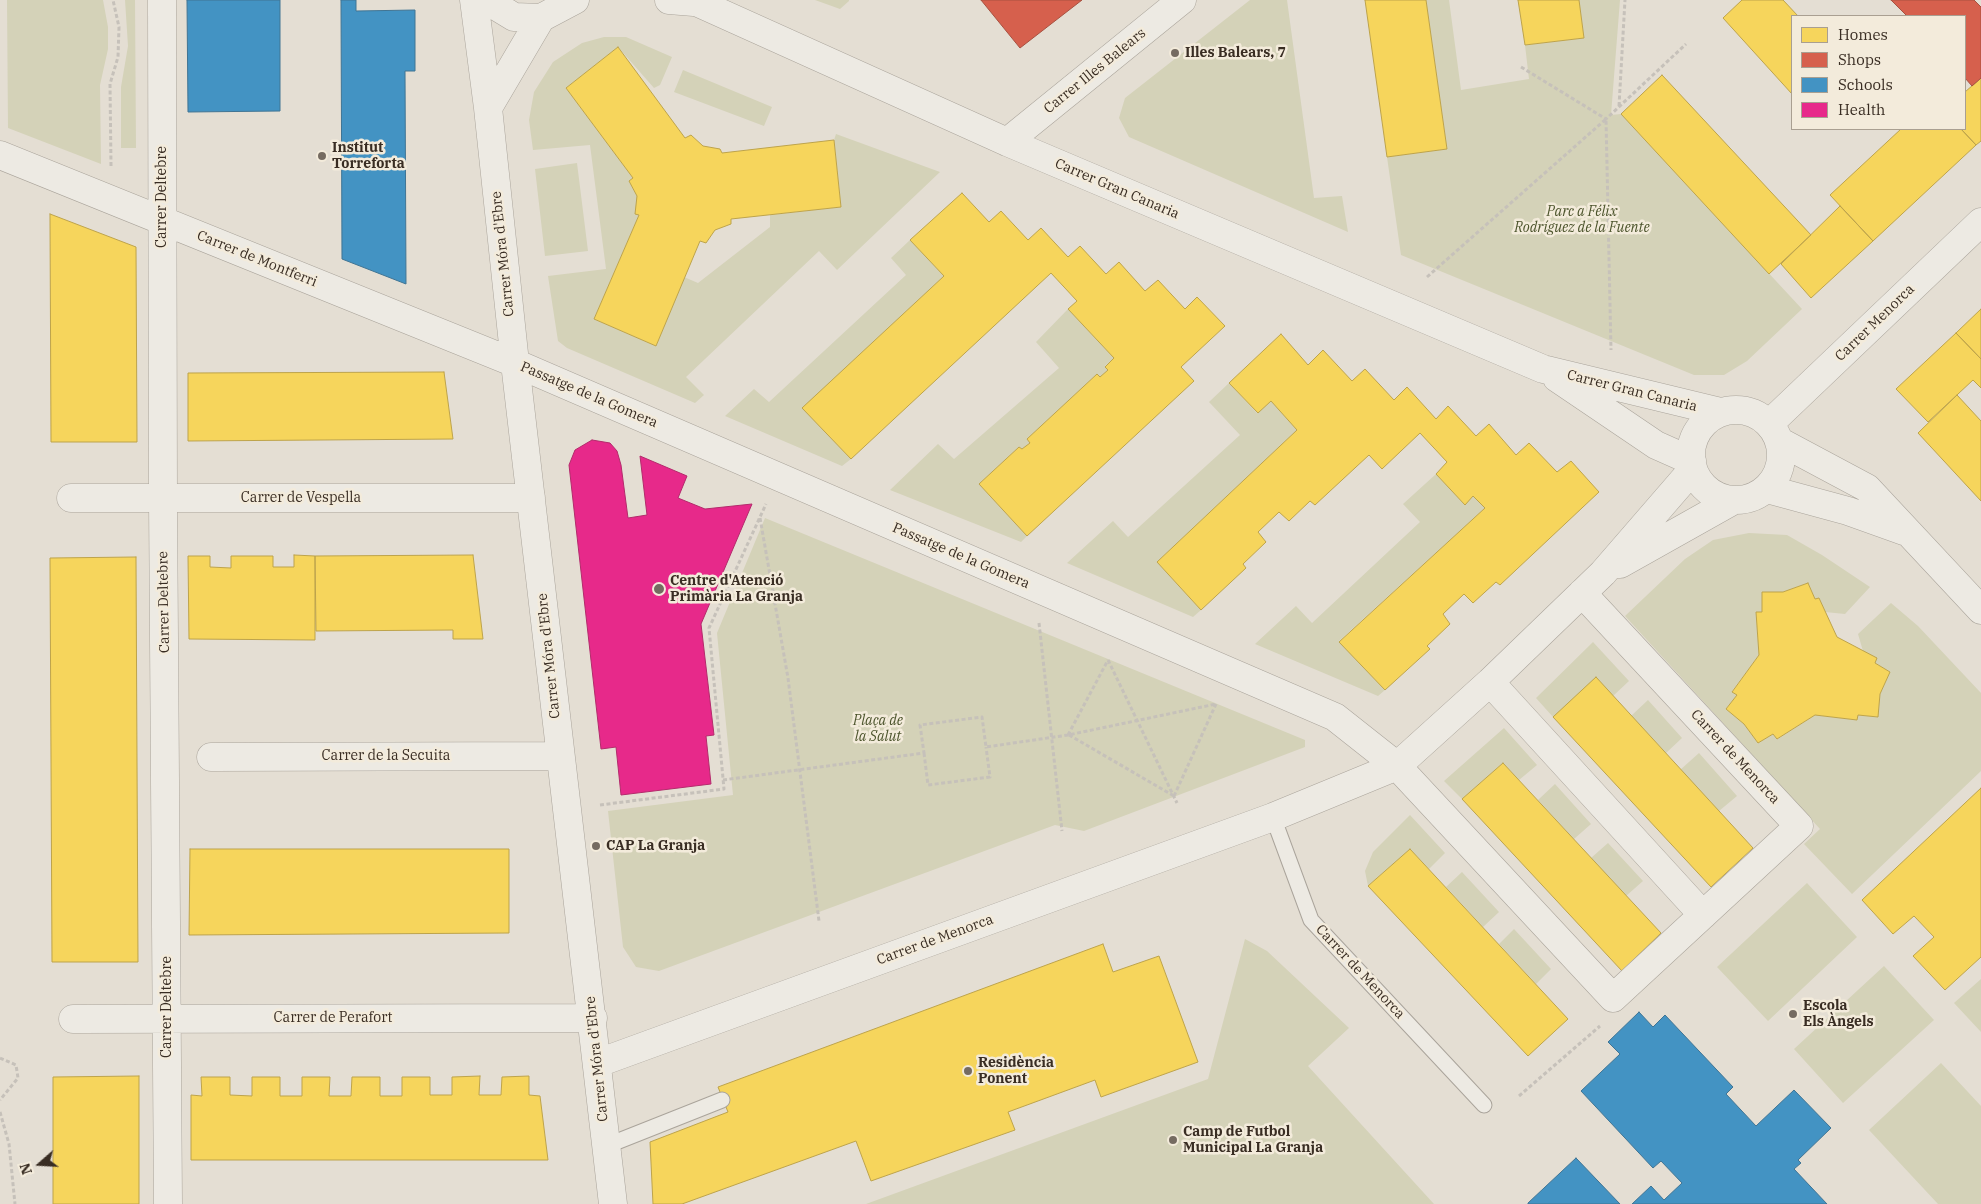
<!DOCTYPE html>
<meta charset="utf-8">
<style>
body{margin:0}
#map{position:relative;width:1981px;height:1204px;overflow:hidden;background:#e4ded3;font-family:"IBM Plex Serif",serif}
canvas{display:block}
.legend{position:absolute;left:1791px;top:15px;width:175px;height:115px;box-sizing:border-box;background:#f3ebdb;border:1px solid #a99f91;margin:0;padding:6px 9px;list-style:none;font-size:15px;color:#392d23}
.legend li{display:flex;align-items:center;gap:10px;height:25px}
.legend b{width:25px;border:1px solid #a99f91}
.north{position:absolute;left:15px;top:1139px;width:50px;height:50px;-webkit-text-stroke:4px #f3ebdb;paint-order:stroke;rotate:251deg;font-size:14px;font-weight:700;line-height:20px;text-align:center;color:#392d23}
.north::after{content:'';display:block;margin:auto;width:18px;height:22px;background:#392d23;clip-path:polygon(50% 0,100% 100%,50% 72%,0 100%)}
</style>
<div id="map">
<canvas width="1981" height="1204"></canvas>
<ul class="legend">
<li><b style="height:14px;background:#f6d55c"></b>Homes</li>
<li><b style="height:14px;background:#d6604d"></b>Shops</li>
<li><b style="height:14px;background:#4393c3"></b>Schools</li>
<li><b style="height:14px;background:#e7298a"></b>Health</li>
</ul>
<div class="north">N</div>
</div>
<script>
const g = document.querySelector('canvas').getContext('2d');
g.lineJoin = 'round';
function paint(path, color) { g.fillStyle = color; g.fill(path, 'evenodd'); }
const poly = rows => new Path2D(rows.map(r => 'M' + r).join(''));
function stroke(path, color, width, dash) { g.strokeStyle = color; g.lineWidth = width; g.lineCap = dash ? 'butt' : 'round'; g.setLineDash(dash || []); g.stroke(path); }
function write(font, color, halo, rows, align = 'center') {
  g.font = font + ' "IBM Plex Serif",serif'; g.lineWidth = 5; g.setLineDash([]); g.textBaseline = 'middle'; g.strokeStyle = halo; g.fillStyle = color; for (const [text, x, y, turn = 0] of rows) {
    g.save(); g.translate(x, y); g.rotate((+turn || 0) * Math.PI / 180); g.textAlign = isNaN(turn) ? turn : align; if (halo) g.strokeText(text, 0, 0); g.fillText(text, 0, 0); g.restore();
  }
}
paint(poly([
 [7,0,103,0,108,27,108,49,100,85,101,164,8,128],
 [125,0,135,0,136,148,121,148,121,87,128,46],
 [815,0,849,0,849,1,840,9],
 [1250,0,1287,0,1314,198,1342,196,1348,232,1129,137,1119,118,1125,98],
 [1426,0,1449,0,1461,90,1529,79,1525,45,1584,38,1579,0,1620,0,1611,115,1621,114,1802,309,1747,361,1724,375,1694,375,1401,255,1387,157,1447,149],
 [604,37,626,37,672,57,660,85,654,88,618,47,566,88,633,178,629,181,637,196,639,215,594,319,656,346,684,277,698,283,770,227,770,215,841,207,834,140,836,134,940,172,837,270,819,251,686,377,704,395,695,403,567,348,558,341,548,276,606,269,590,145,533,150,529,120,534,92,553,62,582,43],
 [683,70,772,107,764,126,674,92],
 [577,163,588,251,545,256,535,169],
 [910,240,944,276,803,408,851,459,842,466,725,416,754,389,769,402,906,275,891,258],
 [1068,309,1114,358,1105,366,1108,370,1100,377,1097,374,1027,439,1030,443,1022,449,1019,447,979,484,1027,536,1021,542,890,490,938,444,954,459,1059,368,1036,342],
 [1229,383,1257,413,1271,401,1297,430,1157,562,1201,610,1193,617,1067,563,1113,521,1128,537,1240,435,1209,402],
 [1436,474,1464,504,1473,496,1485,508,1339,641,1385,690,1378,696,1255,644,1296,606,1312,623,1420,522,1403,504],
 [765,518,1305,740,1305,747,1084,831,1055,825,659,971,636,967,623,947,608,811,733,795,717,633],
 [1749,533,1787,535,1822,555,1870,587,1845,614,1825,612,1819,598,1815,599,1808,583,1783,592,1762,592,1762,612,1756,612,1759,655,1732,691,1737,695,1726,709,1744,724,1758,743,1773,734,1778,739,1815,715,1857,720,1858,715,1877,717,1880,694,1890,672,1875,663,1863,651,1858,634,1891,603,1918,626,1981,693,1981,771,1852,894,1804,844,1820,829,1625,616,1685,559,1713,540],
 [1593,642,1629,681,1613,696,1553,717,1536,698],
 [1648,700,1682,738,1666,753,1631,716],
 [1504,728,1537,765,1519,780,1503,763,1462,799,1444,781],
 [1699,753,1737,796,1719,811,1680,770],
 [1555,784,1591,824,1574,839,1538,800],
 [1410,815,1445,853,1429,869,1410,849,1368,886,1365,871,1373,852],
 [1608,843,1643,881,1626,896,1591,858],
 [1462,872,1499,912,1483,927,1446,887],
 [1807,883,1857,937,1768,1021,1717,967],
 [1514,929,1551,969,1536,984,1499,944],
 [1245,939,1267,951,1349,1028,1308,1066,1434,1204,866,1204,1208,1079],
 [1884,966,1934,1020,1843,1103,1794,1049],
 [1981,979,1981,1032,1954,1003],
 [1941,1063,1981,1106,1981,1204,1938,1204,1869,1130]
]), '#d4d2b8');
const homes = poly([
 [1365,0,1426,0,1447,149,1387,157,1365,0],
 [1518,0,1579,0,1584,38,1525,45,1518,0],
 [1742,0,1783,0,1798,16,1792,16,1792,94,1723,18,1742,0],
 [618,47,685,138,691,135,703,146,720,149,722,153,834,140,841,207,731,219,731,224,715,230,706,243,700,241,656,346,594,319,639,215,635,214,637,196,629,181,633,178,566,88,618,47],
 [1662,75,1811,235,1769,274,1621,114,1662,75],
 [1981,78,1981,141,1976,145,1961,129,1965,129,1965,92,1981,78],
 [1901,129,1961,129,1976,145,1873,241,1830,195,1901,129],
 [962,193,989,222,1001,211,1028,240,1041,228,1068,257,1080,246,1106,274,1119,262,1145,291,1158,280,1185,309,1197,297,1225,326,1181,367,1194,381,1027,536,979,484,1019,447,1022,449,1030,443,1027,439,1097,374,1100,377,1108,370,1105,367,1114,358,1068,309,1077,301,1051,273,851,459,802,408,944,276,910,240,962,193],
 [1840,206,1873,241,1811,298,1781,264,1840,206],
 [50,214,136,247,137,442,51,442,50,214],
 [1981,309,1981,359,1956,333,1981,309],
 [1956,333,1981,359,1981,388,1973,380,1928,422,1896,389,1956,333],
 [1281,334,1308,365,1323,350,1352,381,1365,369,1394,400,1407,387,1436,419,1448,406,1476,436,1489,424,1516,455,1529,443,1557,472,1571,461,1599,492,1500,585,1496,582,1473,603,1464,594,1443,614,1450,624,1427,646,1430,649,1385,690,1339,642,1485,508,1473,496,1465,505,1436,474,1447,462,1420,433,1382,469,1369,455,1315,505,1310,501,1289,521,1279,512,1258,532,1266,542,1243,564,1246,568,1201,610,1157,562,1297,430,1271,401,1258,413,1229,383,1281,334],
 [444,372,453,439,188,441,188,373,444,372],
 [1957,395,1981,421,1981,501,1918,433,1957,395],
 [294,555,315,556,315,640,189,639,188,556,210,556,210,567,231,568,231,556,273,556,273,567,294,567,294,555],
 [473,555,483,639,453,639,453,630,316,631,315,556,473,555],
 [136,557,138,962,52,962,50,558,136,557],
 [1808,583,1815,599,1819,598,1837,637,1877,658,1875,663,1890,672,1880,694,1878,717,1858,715,1857,720,1815,715,1777,739,1773,734,1758,743,1744,724,1726,709,1737,695,1732,692,1759,655,1756,612,1762,612,1762,592,1783,592,1808,583],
 [1596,677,1753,848,1711,887,1553,717,1596,677],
 [1503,763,1661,933,1622,971,1462,799,1503,763],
 [1981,788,1981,957,1945,990,1913,956,1934,937,1914,916,1893,934,1862,900,1981,788],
 [190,849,509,849,509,933,189,935,190,849],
 [1410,849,1568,1019,1528,1056,1368,886,1410,849],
 [1103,944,1113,972,1159,956,1198,1062,1101,1097,1095,1080,1008,1112,1015,1130,871,1181,856,1141,682,1204,653,1204,650,1142,728,1112,718,1087,1103,944],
 [139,1076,139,1204,53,1204,53,1077,139,1076],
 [480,1076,479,1095,501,1095,502,1077,529,1076,529,1095,540,1096,548,1160,191,1160,191,1095,202,1096,201,1077,230,1077,230,1095,252,1096,252,1077,280,1077,280,1096,302,1096,302,1077,330,1077,329,1096,351,1096,352,1077,380,1077,380,1096,402,1096,402,1077,430,1077,430,1095,452,1095,452,1077,480,1076]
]);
paint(homes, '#f6d55c');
stroke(homes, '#bda34b', 1);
const shops = poly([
 [981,0,1082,0,1020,48,981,0],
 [1891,0,1974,0,1981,7,1981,78,1972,86,1965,78,1965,16,1907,16,1891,0]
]);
paint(shops, '#d6604d');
stroke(shops, '#a75140', 1);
const schools = poly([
 [187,0,280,0,280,111,188,112,187,0],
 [341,0,356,0,356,11,415,10,415,71,405,71,406,284,342,259,341,0],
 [1639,1012,1653,1027,1665,1015,1733,1087,1726,1094,1756,1126,1794,1090,1831,1128,1798,1160,1801,1163,1794,1169,1827,1204,1632,1204,1651,1186,1664,1200,1682,1183,1661,1161,1653,1168,1581,1091,1620,1054,1608,1042,1639,1012],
 [1576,1158,1620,1204,1528,1204,1528,1203,1576,1158]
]);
paint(schools, '#4393c3');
stroke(schools, '#407493', 1);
const health = poly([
 [592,440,610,443,617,451,621,465,628,518,647,515,640,456,687,476,678,498,705,509,752,504,701,624,714,735,706,736,711,784,621,795,616,747,601,749,569,465,575,450,592,440]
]);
paint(health, '#e7298a');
stroke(health, '#b32a6b', 1);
const lane = poly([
 [1273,817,1311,920,1484,1105],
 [606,1146,722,1100]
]);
const street = poly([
 [162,0,163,498,168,1204],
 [474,0,488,108,515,363,613,1204],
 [486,0,514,17,541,18,575,0],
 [669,0,694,2],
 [692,0,1007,142,1543,369,1721,412],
 [488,108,541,18],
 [1007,142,1182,0],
 [0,155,515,363,1335,717,1397,766,1613,998,1799,826,1582,593],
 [1557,378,1656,445,1692,461],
 '1691 455a45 45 0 1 1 90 0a45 45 0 1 1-90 0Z',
 [1769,424,1981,222],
 [1779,441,1867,488,1981,610],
 [1767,489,1848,511,1904,531],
 [71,498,531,498],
 [1620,564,1734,500],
 [1490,682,1703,915],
 [211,757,560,756],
 [73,1019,593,1018],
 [598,1063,1273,817,1397,766,1490,682,1603,573,1693,469]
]);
stroke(lane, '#aaa49b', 17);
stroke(street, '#aaa49b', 29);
stroke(poly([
 [1521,67,1606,119,1686,44],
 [1619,106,1625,0],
 [111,166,110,84,118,57,119,27,113,0],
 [1427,277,1606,119,1611,350],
 [760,518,788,678,819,921],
 [1039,623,1062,831],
 [1108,660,1177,803],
 [1068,735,1108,660],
 [1069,735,1174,796],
 [924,753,928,785,990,777,986,747],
 [723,780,924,753,920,725,982,717,986,747,1068,735,1216,704],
 [1174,796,1216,704],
 [600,805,724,789,709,628,766,504],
 [0,1058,16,1065,18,1078,0,1100],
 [1519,1096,1600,1026],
 [0,1112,9,1144,15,1204]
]), '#c6c1ba', 3, [4, 2.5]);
stroke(lane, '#edeae3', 15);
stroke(street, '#edeae3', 28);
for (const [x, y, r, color] of [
 [1175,53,5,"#756b61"],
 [322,156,5,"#756b61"],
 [659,589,6,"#756b61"],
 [596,846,5,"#756b61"],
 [1793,1014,5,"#756b61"],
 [968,1071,5,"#756b61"],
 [1173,1140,5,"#756b61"]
]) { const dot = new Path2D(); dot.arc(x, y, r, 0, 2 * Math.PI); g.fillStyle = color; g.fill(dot); stroke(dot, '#f3ebdb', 2); }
write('bold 14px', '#392d23', '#f3ebdb', [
 ["Illes Balears, 7",1185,53],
 ["Institut",332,148],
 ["Torreforta",332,164],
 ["Centre d'Atenció",670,581],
 ["Primària La Granja",670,597],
 ["CAP La Granja",606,846],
 ["Escola",1803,1006],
 ["Els Àngels",1803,1022],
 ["Residència",978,1063],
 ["Ponent",978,1079],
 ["Camp de Futbol",1183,1132],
 ["Municipal La Granja",1183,1148]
], 'left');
write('14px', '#392d23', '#f3ebdb', [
 ["Carrer Illes Balears",1095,71,-39],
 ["Carrer Gran Canaria",1117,189,23],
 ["Carrer Deltebre",162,197,-90],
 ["Carrer Móra d'Ebre",503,254,-96],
 ["Carrer de Montferri",257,259,22],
 ["Carrer Menorca",1875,323,-44],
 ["Carrer Gran Canaria",1632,391,14],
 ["Passatge de la Gomera",589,395,23],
 ["Carrer de Vespella",301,498],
 ["Passatge de la Gomera",961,556,23],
 ["Carrer Deltebre",164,602,-91],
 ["Carrer Móra d'Ebre",549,656,-96],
 ["Carrer de la Secuita",386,756],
 ["Carrer de Menorca",1735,757,47],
 ["Carrer de Menorca",935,940,-20],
 ["Carrer de Menorca",1360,972,47],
 ["Carrer Deltebre",167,1007,-90],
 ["Carrer de Perafort",333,1018],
 ["Carrer Móra d'Ebre",597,1059,-96]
]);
write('italic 14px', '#4c542c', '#f3ebdb', [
 ["Parc a Félix",1582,212],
 ["Rodríguez de la Fuente",1582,228],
 ["Plaça de",878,721],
 ["la Salut",878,737]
]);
</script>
